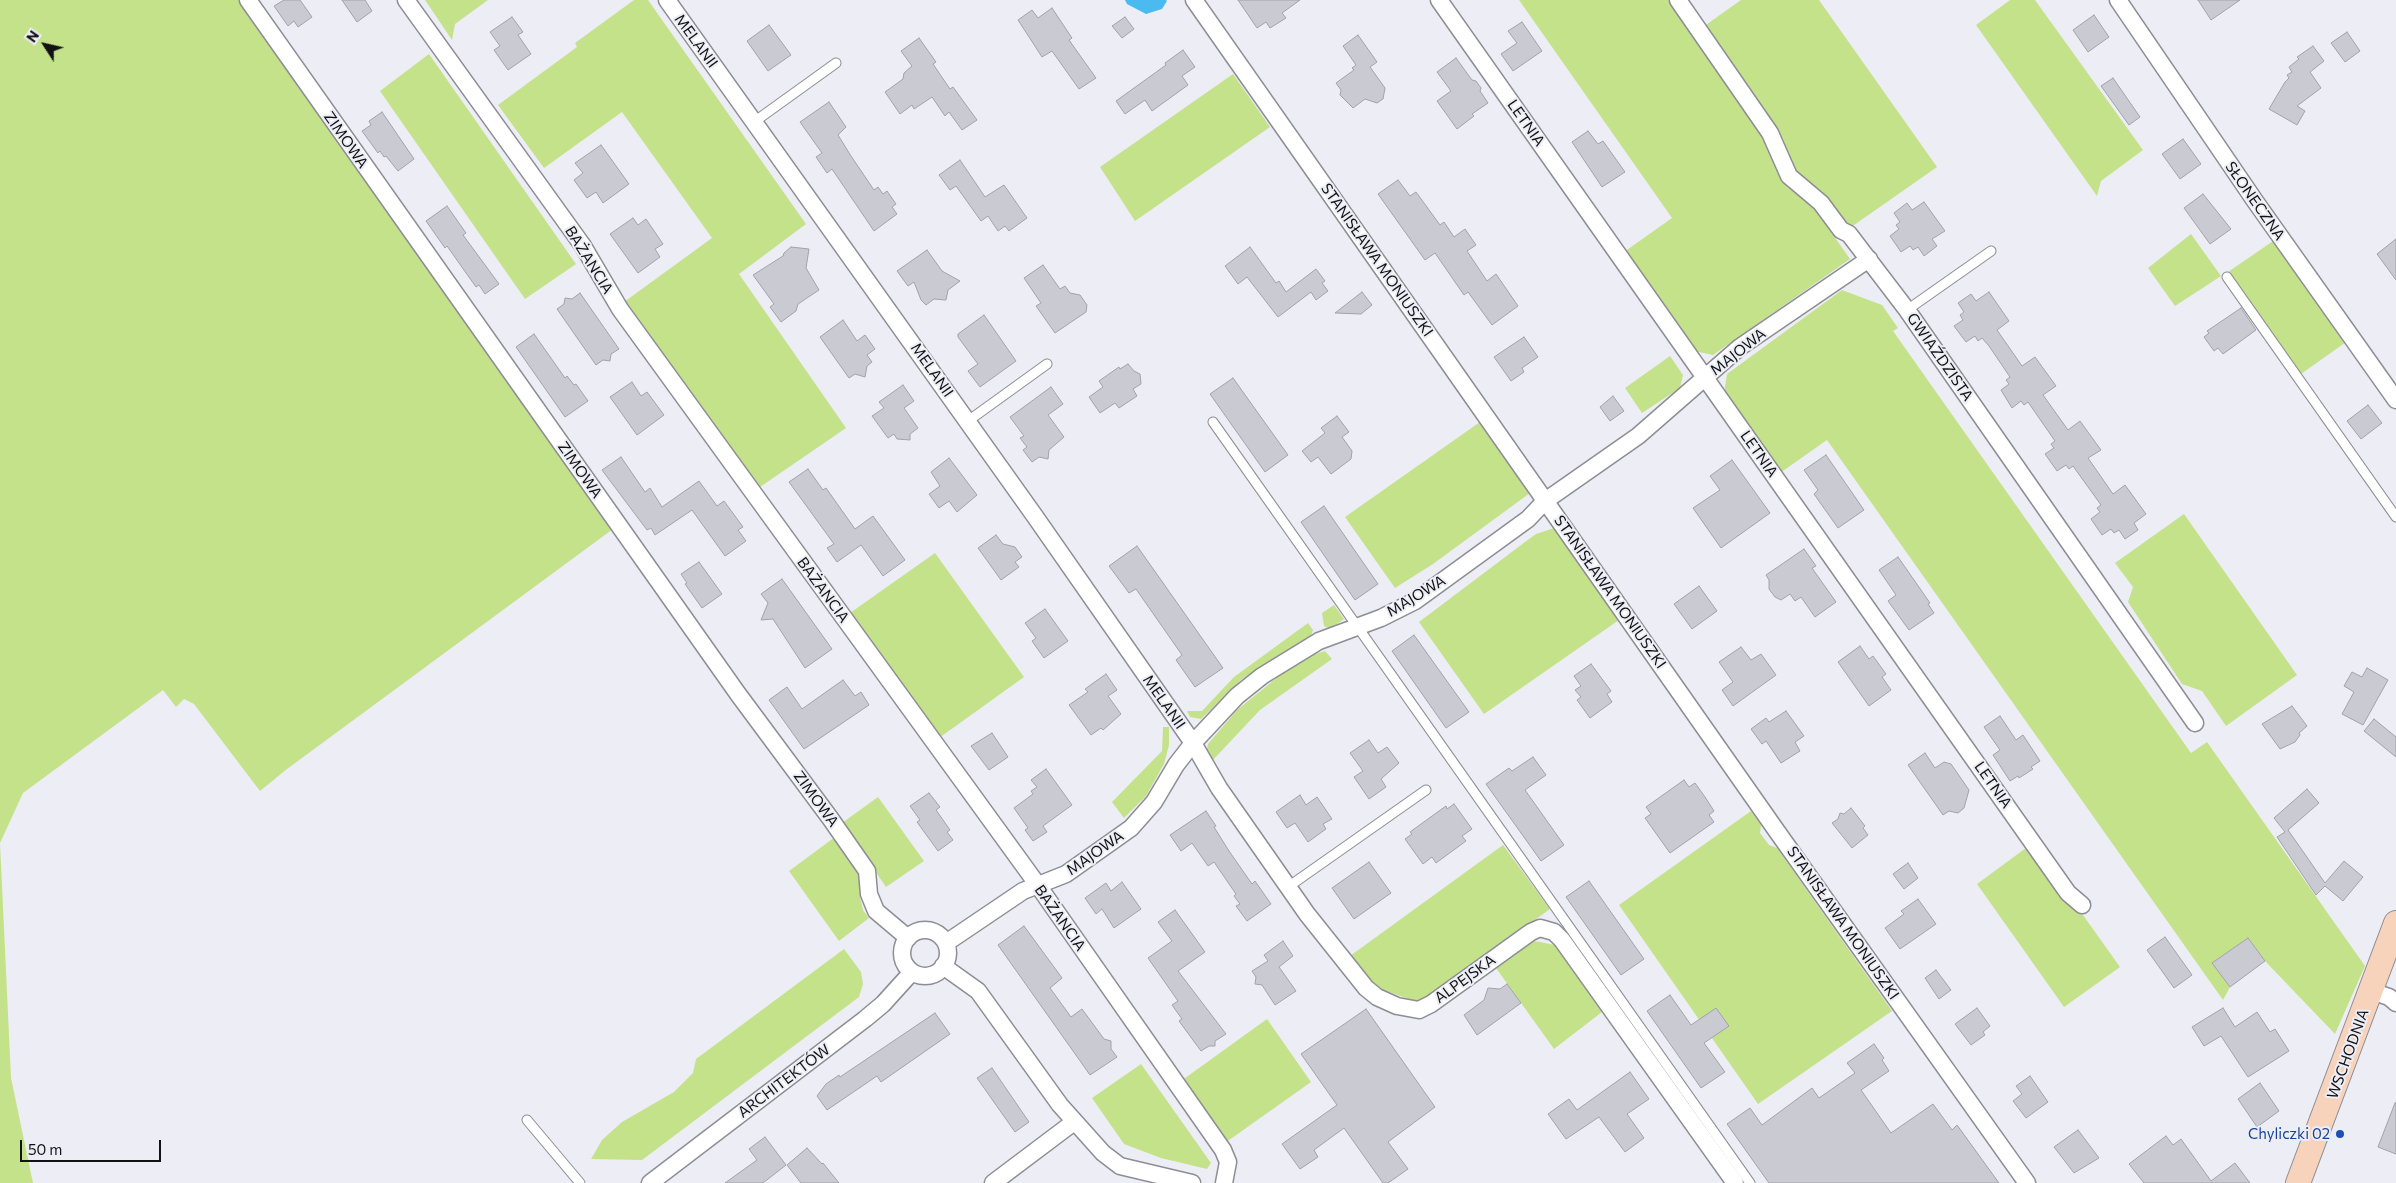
<!DOCTYPE html>
<meta charset="utf-8">
<style>
body{margin:0}
#map{position:relative;width:2396px;height:1183px;overflow:hidden;background:#ededf6;font-family:Commissioner,sans-serif}
canvas{display:block}
.north{position:absolute;left:20px;top:20px;width:50px;height:50px;-webkit-text-stroke:4px #ededf6;paint-order:stroke;rotate:305deg;font-size:14px;font-weight:700;line-height:20px;text-align:center;color:#121215}
.north::after{content:'';display:block;margin:auto;width:18px;height:22px;background:#121215;clip-path:polygon(50% 0,100% 100%,50% 72%,0 100%)}
.scale{position:absolute;left:20px;top:1140px;width:141px;height:22px;box-sizing:border-box;border:2px solid #121215;border-top:0;padding-left:6px;font-size:15px;line-height:18px;white-space:nowrap;color:#121215;-webkit-text-stroke:4px #ededf6;paint-order:stroke}
</style>
<div id="map">
<canvas width="2396" height="1183"></canvas>
<div class="north">N</div>
<div class="scale">50 m</div>
</div>
<script>
const g = document.querySelector('canvas').getContext('2d');
g.lineJoin = 'round';
function paint(path, color) { g.fillStyle = color; g.fill(path, 'evenodd'); }
const poly = rows => new Path2D(rows.map(r => 'M' + r).join(''));
function stroke(path, color, width, dash) { g.strokeStyle = color; g.lineWidth = width; g.lineCap = dash ? 'butt' : 'round'; g.setLineDash(dash || []); g.stroke(path); }
function write(font, color, halo, rows, align = 'center') {
  g.font = font + ' Commissioner,sans-serif'; g.lineWidth = 4; g.setLineDash([]); g.textBaseline = 'middle'; g.strokeStyle = halo; g.fillStyle = color; for (const [text, x, y, turn = 0] of rows) {
    g.save(); g.translate(x, y); g.rotate((+turn || 0) * Math.PI / 180); g.textAlign = isNaN(turn) ? turn : align; if (halo) g.strokeText(text, 0, 0); g.fillText(text, 0, 0); g.restore();
  }
}
paint(poly([
 [0,0,239,0,613,529,287,769,260,791,194,704,184,699,176,707,163,690,23,793,0,843,11,1078,33,1183,0,1183],
 [425,0,488,0,455,24,452,40],
 [634,0,648,0,806,224,739,274,846,428,760,487,624,302,712,238,622,112,544,168,498,105,577,47,575,43],
 [1519,0,1669,0,1774,152,1780,174,1787,187,1812,205,1850,259,1713,355,1694,351,1624,252,1672,218],
 [1741,0,1819,0,1937,167,1847,230,1798,177,1792,167,1783,139,1703,27],
 [2010,0,2035,0,2143,150,2101,181,2097,196,1976,25],
 [429,54,576,264,525,299,380,91],
 [1233,74,1270,127,1135,221,1100,167],
 [2191,234,2221,276,2175,306,2148,268],
 [2276,239,2349,340,2301,374,2228,272],
 [1842,290,1882,305,1898,328,1893,331,2191,753,2207,742,2365,966,2335,1034,2265,961,2248,938,2213,963,2230,987,2223,1000,1827,440,1780,473,1724,393,1727,374],
 [1670,356,1683,375,1680,388,1642,413,1625,388],
 [1480,422,1530,493,1433,564,1395,588,1345,517],
 [2184,514,2297,675,2226,726,2202,691,2182,684,2128,602,2133,587,2115,563],
 [1554,528,1619,620,1484,714,1419,622,1525,542,1536,534],
 [935,553,1024,677,939,738,850,613],
 [1334,605,1344,619,1330,629,1324,626,1322,613],
 [1308,623,1313,630,1311,636,1242,679,1201,719,1190,717,1187,711,1202,711,1234,677],
 [1325,651,1332,659,1260,710,1212,761,1207,749,1208,744,1237,710,1289,668,1309,656],
 [1163,727,1169,727,1169,745,1164,764,1146,796,1124,818,1112,802,1162,751],
 [878,797,924,861,886,887,842,823],
 [1751,811,1761,825,1760,833,1769,845,1777,848,1892,1011,1758,1104,1619,905],
 [835,837,863,879,860,897,863,910,869,918,839,941,789,871],
 [1503,845,1550,909,1420,1003,1372,986,1350,956],
 [2030,845,2075,910,2078,908,2120,967,2064,1007,1977,884],
 [1534,941,1555,945,1602,1012,1554,1049,1496,968],
 [844,949,861,972,863,984,859,997,642,1160,591,1159,602,1140,622,1122,674,1092,693,1073,696,1059],
 [1267,1019,1311,1082,1225,1143,1181,1081],
 [1141,1064,1211,1163,1207,1169,1161,1158,1124,1144,1092,1098]
]), '#c4e28a');
paint(poly([
 [1125,0,1166,0,1167,1,1162,9,1146,14,1127,4]
]), '#4bbaf1');
const building = poly([
 [284,0,300,0,312,17,298,27,294,21,288,26,274,6,284,0],
 [342,0,365,0,372,11,357,22,342,0],
 [1238,0,1300,0,1282,13,1286,18,1270,28,1266,22,1257,28,1238,0],
 [2198,0,2240,0,2211,20,2198,0],
 [1052,8,1072,38,1069,40,1096,78,1079,89,1052,51,1042,57,1018,20,1032,10,1038,18,1052,8],
 [2094,15,2109,37,2088,52,2073,30,2094,15],
 [512,17,523,32,518,35,531,54,508,70,494,50,500,46,490,32,512,17],
 [1125,17,1134,29,1122,38,1112,26,1125,17],
 [1522,22,1542,51,1513,71,1501,54,1517,43,1508,31,1522,22],
 [769,25,791,55,768,71,747,41,769,25],
 [2347,32,2360,51,2345,62,2331,43,2347,32],
 [1358,35,1377,62,1370,67,1385,88,1383,99,1377,103,1365,99,1353,108,1340,95,1341,90,1336,83,1354,70,1352,68,1356,65,1343,46,1358,35],
 [919,38,936,62,933,64,950,89,953,87,977,120,962,130,949,112,945,116,932,97,914,109,912,105,900,114,885,92,903,79,904,73,912,66,901,51,919,38],
 [2313,46,2324,61,2310,72,2321,88,2297,106,2305,111,2297,125,2269,109,2285,82,2289,78,2287,75,2292,72,2289,67,2299,59,2297,57,2313,46],
 [1183,50,1195,67,1182,76,1188,85,1152,111,1145,100,1125,114,1116,101,1166,65,1165,63,1183,50],
 [1456,58,1472,80,1476,81,1481,88,1480,91,1488,103,1472,114,1474,116,1457,129,1437,101,1451,91,1437,72,1456,58],
 [2113,78,2140,117,2129,125,2101,86,2113,78],
 [829,102,846,127,838,135,851,156,874,190,878,187,883,194,887,191,896,204,892,207,897,214,874,231,832,169,827,173,816,157,822,153,800,122,829,102],
 [382,112,414,159,398,171,386,156,384,157,380,151,378,153,362,131,371,125,369,121,382,112],
 [1588,131,1598,144,1603,141,1625,172,1602,187,1572,142,1588,131],
 [2183,139,2201,164,2180,179,2162,154,2183,139],
 [601,145,629,184,603,203,596,192,587,198,574,180,583,173,575,163,601,145],
 [960,160,985,197,1004,185,1027,218,1009,231,1005,226,998,231,988,216,981,221,956,186,950,190,939,175,960,160],
 [1398,180,1410,196,1416,192,1440,225,1444,222,1454,237,1465,229,1476,245,1467,251,1487,281,1496,274,1518,306,1492,325,1468,292,1464,295,1435,253,1425,260,1378,194,1398,180],
 [2203,194,2231,229,2210,244,2184,208,2203,194],
 [1924,202,1945,231,1932,239,1937,246,1924,256,1918,247,1913,250,1910,246,1901,252,1890,236,1899,229,1896,225,1900,222,1894,213,1907,203,1912,210,1924,202],
 [447,206,466,233,463,235,499,284,485,294,479,285,476,287,447,246,445,248,426,221,447,206],
 [633,218,638,225,646,219,663,244,655,249,660,257,638,273,610,234,633,218],
 [2396,239,2396,280,2377,254,2396,239],
 [791,247,809,249,806,268,819,290,798,304,796,311,781,322,770,307,774,304,753,275,783,256,784,253,791,247],
 [1250,247,1276,283,1279,281,1286,292,1316,269,1325,281,1322,283,1328,291,1316,300,1311,292,1278,317,1247,277,1238,284,1225,266,1250,247],
 [927,250,942,271,960,281,948,290,946,300,934,299,926,305,921,300,914,282,908,286,897,271,927,250],
 [1043,265,1060,289,1065,286,1070,293,1080,295,1087,305,1086,312,1055,333,1036,306,1041,303,1024,278,1043,265],
 [1362,292,1372,305,1361,314,1335,313,1362,292],
 [1989,292,2009,321,1997,330,2022,366,2035,357,2056,386,2043,395,2068,430,2080,421,2101,450,2088,458,2113,494,2125,485,2146,514,2134,523,2138,530,2125,539,2119,530,2114,533,2111,529,2102,535,2091,519,2100,512,2097,508,2101,505,2073,466,2069,469,2066,465,2057,471,2045,454,2054,448,2051,444,2055,441,2028,402,2024,405,2021,401,2012,408,2001,390,2009,384,2006,380,2010,377,1989,346,1982,338,1978,341,1975,336,1966,342,1954,326,1963,320,1960,315,1964,312,1958,303,1971,294,1976,301,1989,292],
 [580,293,619,349,611,354,610,361,603,360,596,365,557,309,564,304,565,298,572,299,580,293],
 [2241,308,2256,330,2223,354,2218,348,2214,351,2204,337,2209,333,2207,331,2241,308],
 [984,315,1016,361,980,387,968,371,978,364,958,337,958,334,984,315],
 [843,320,857,341,865,335,875,349,867,355,872,362,867,366,865,377,855,374,849,378,820,337,843,320],
 [534,334,565,378,567,376,574,385,576,384,588,401,565,417,516,347,534,334],
 [1524,337,1538,357,1522,368,1524,372,1511,381,1494,357,1524,337],
 [1128,364,1134,371,1140,374,1141,384,1133,389,1137,396,1119,408,1115,403,1100,413,1089,397,1103,387,1099,381,1119,367,1120,369,1128,364],
 [1233,378,1288,455,1265,472,1210,394,1233,378],
 [632,382,641,396,647,392,664,415,637,435,610,397,632,382],
 [903,385,914,401,904,408,918,428,910,434,910,440,897,439,894,434,888,438,872,416,884,408,879,402,903,385],
 [1051,387,1063,404,1048,415,1064,437,1049,450,1048,459,1039,457,1032,462,1023,450,1027,447,1020,438,1024,436,1010,417,1051,387],
 [1613,396,1624,411,1610,421,1600,407,1613,396],
 [2368,405,2382,423,2361,439,2347,421,2368,405],
 [1337,416,1349,432,1342,437,1352,451,1351,459,1331,474,1318,457,1311,462,1302,451,1325,433,1321,428,1337,416],
 [1826,455,1864,510,1838,528,1814,494,1818,490,1804,470,1826,455],
 [621,457,645,492,650,488,662,507,699,481,717,506,724,501,743,527,738,530,746,541,725,556,692,510,655,535,651,528,647,530,602,470,621,457],
 [949,458,977,495,957,512,949,501,939,508,929,494,940,486,931,472,949,458],
 [1732,460,1770,513,1721,548,1693,508,1720,490,1710,476,1732,460],
 [808,469,823,490,826,488,855,529,873,516,905,560,883,576,861,545,837,562,827,548,834,544,789,482,808,469],
 [1324,506,1378,584,1355,600,1301,522,1324,506],
 [996,535,1003,544,1015,547,1022,557,1015,562,1019,567,1001,580,978,548,996,535],
 [1137,546,1223,668,1195,687,1176,660,1182,655,1136,589,1129,593,1109,566,1137,546],
 [1804,549,1816,566,1812,568,1836,602,1815,617,1801,597,1795,601,1790,594,1781,600,1775,597,1769,589,1769,580,1766,575,1804,549],
 [1898,557,1930,603,1928,604,1934,613,1909,630,1888,601,1896,595,1879,570,1898,557],
 [699,562,722,594,702,608,685,584,687,583,681,574,699,562],
 [782,579,832,649,805,668,773,619,761,620,768,603,761,594,782,579],
 [1699,586,1717,611,1692,629,1674,604,1699,586],
 [1045,609,1068,641,1044,658,1032,641,1036,638,1025,623,1045,609],
 [1414,635,1469,712,1446,728,1392,651,1414,635],
 [1860,646,1869,659,1873,656,1886,674,1882,677,1891,690,1869,706,1838,662,1860,646],
 [1741,647,1751,660,1761,654,1776,675,1733,706,1722,690,1733,682,1719,662,1741,647],
 [1591,664,1611,691,1607,694,1612,702,1590,718,1577,700,1581,697,1575,690,1581,686,1574,676,1591,664],
 [2367,668,2388,680,2363,725,2342,714,2354,692,2344,686,2352,672,2362,677,2367,668],
 [1106,674,1117,690,1108,696,1121,714,1103,730,1101,728,1091,735,1069,705,1088,692,1085,689,1106,674],
 [843,680,855,696,861,692,869,705,804,749,769,700,787,687,802,709,843,680],
 [2292,706,2307,726,2299,733,2300,735,2295,742,2280,749,2262,724,2292,706],
 [1786,711,1804,736,1795,742,1800,751,1781,763,1766,741,1762,744,1751,729,1766,718,1769,722,1786,711],
 [2000,716,2016,740,2023,735,2040,761,2031,767,2033,769,2019,778,2018,776,2010,781,1993,755,2000,750,1984,727,2000,716],
 [2374,719,2396,737,2396,757,2364,731,2374,719],
 [992,733,1008,757,989,770,971,746,992,733],
 [1369,740,1378,753,1387,747,1399,763,1381,779,1386,787,1369,799,1354,777,1363,771,1350,753,1369,740],
 [1925,753,1935,768,1944,762,1951,764,1969,790,1964,808,1958,813,1949,811,1943,815,1908,765,1925,753],
 [1533,757,1546,775,1525,790,1564,845,1541,861,1486,784,1509,768,1512,771,1533,757],
 [1046,769,1072,805,1043,826,1047,832,1033,841,1025,830,1028,828,1014,808,1033,794,1031,791,1037,787,1031,780,1046,769],
 [1684,780,1689,787,1695,783,1705,797,1714,811,1709,815,1714,822,1670,853,1645,818,1651,814,1646,807,1684,780],
 [2307,789,2319,803,2288,830,2325,883,2344,861,2363,877,2343,901,2325,886,2316,895,2277,837,2285,832,2274,818,2307,789],
 [929,793,940,807,936,810,950,830,947,832,953,840,938,851,917,822,920,820,910,806,929,793],
 [1300,795,1306,805,1317,797,1332,819,1323,824,1326,829,1308,842,1295,823,1287,828,1276,812,1300,795],
 [1454,804,1472,829,1462,836,1466,841,1436,863,1432,857,1423,864,1405,839,1412,834,1410,832,1439,811,1446,806,1447,809,1454,804],
 [1851,808,1865,826,1863,828,1868,835,1852,848,1832,823,1838,819,1840,813,1844,814,1851,808],
 [1206,811,1216,826,1214,827,1229,851,1252,884,1255,881,1271,904,1247,921,1236,906,1240,904,1234,896,1236,894,1214,862,1208,866,1192,843,1181,851,1170,835,1206,811],
 [1369,862,1391,893,1354,919,1332,888,1369,862],
 [1908,863,1918,878,1904,889,1893,874,1908,863],
 [1589,881,1644,959,1621,975,1566,897,1589,881],
 [1122,882,1141,909,1114,928,1102,909,1096,914,1085,898,1106,883,1111,891,1122,882],
 [1918,899,1936,924,1900,949,1885,928,1904,914,1901,911,1918,899],
 [1175,910,1205,952,1178,971,1226,1034,1215,1041,1215,1046,1209,1046,1201,1051,1179,1021,1182,1019,1172,1005,1178,1001,1148,958,1172,941,1158,922,1175,910],
 [1024,926,1062,978,1050,988,1071,1017,1082,1009,1104,1039,1111,1041,1111,1049,1117,1057,1090,1075,998,945,1024,926],
 [2165,937,2192,975,2174,988,2147,950,2165,937],
 [2248,938,2265,961,2230,987,2212,963,2248,938],
 [1283,941,1293,956,1279,967,1296,991,1275,1005,1262,985,1255,984,1256,977,1252,971,1268,961,1264,955,1283,941],
 [1936,970,1951,990,1939,999,1925,978,1936,970],
 [1507,984,1521,1003,1477,1035,1464,1015,1484,1000,1488,988,1500,989,1507,984],
 [1670,995,1691,1025,1716,1008,1729,1026,1704,1043,1725,1072,1701,1088,1647,1011,1670,995],
 [1977,1008,1990,1026,1983,1032,1985,1035,1971,1045,1955,1024,1977,1008],
 [2223,1008,2235,1027,2257,1012,2270,1032,2275,1029,2289,1051,2248,1077,2221,1036,2204,1046,2192,1027,2223,1008],
 [1366,1009,1435,1107,1388,1142,1408,1169,1388,1183,1383,1183,1344,1128,1314,1150,1318,1157,1300,1169,1282,1144,1337,1105,1301,1054,1366,1009],
 [935,1013,950,1034,881,1082,877,1076,827,1110,817,1096,826,1084,839,1075,840,1077,935,1013],
 [1874,1044,1884,1058,1882,1060,1889,1071,1861,1090,1891,1133,1933,1104,1952,1130,1957,1125,1999,1183,1769,1183,1727,1124,1750,1108,1762,1125,1812,1088,1819,1098,1855,1073,1847,1063,1874,1044],
 [992,1068,1029,1122,1015,1132,977,1078,992,1068],
 [1630,1072,1649,1099,1627,1114,1644,1138,1625,1152,1599,1117,1566,1139,1548,1114,1569,1099,1577,1110,1630,1072],
 [2030,1076,2048,1102,2026,1118,2013,1101,2022,1094,2016,1086,2030,1076],
 [2260,1083,2279,1111,2257,1127,2238,1099,2260,1083],
 [2395,1103,2396,1103,2396,1154,2378,1147,2395,1103],
 [2078,1130,2099,1158,2074,1173,2054,1147,2078,1130],
 [2166,1136,2173,1145,2181,1139,2211,1181,2235,1163,2250,1183,2144,1183,2129,1164,2166,1136],
 [765,1137,786,1165,763,1183,725,1183,757,1160,749,1149,765,1137],
 [807,1148,822,1164,823,1163,839,1183,801,1183,787,1165,807,1148]
]);
paint(building, '#cacad3');
stroke(building, '#a2a2ab', 1);
const lane = poly([
 [754,122,836,63],
 [2227,277,2396,517],
 [1907,310,1991,251],
 [968,421,1047,364],
 [1213,422,1750,1183],
 [1288,887,1426,790],
 [527,1120,580,1183]
]);
const street = poly([
 [248,0,738,694,830,818,867,871,869,894,876,911,908,938],
 [406,0,583,246,620,309,1037,884,1223,1150,1228,1162,1224,1183],
 [667,0,1034,515,1193,743,1219,788,1307,914,1366,988,1377,997,1397,1006,1419,1010,1431,1004,1531,932,1540,928,1554,932,1562,940,1735,1183],
 [1194,0,1776,830,2027,1183],
 [1439,0,2068,893,2082,905],
 [1678,0,1770,133,1789,176,1821,203,1841,230,1849,234,1907,310,2195,723],
 [2118,0,2255,201,2396,400],
 '902 953a23 23 0 1 1 46 0a23 23 0 1 1-46 0Z',
 [946,943,1023,891,1066,874,1131,828,1154,802,1176,765,1193,743,1237,696,1262,676,1319,641,1381,618,1415,601,1528,519,1545,501,1638,436,1740,347,1869,259],
 [943,966,978,991,1060,1105,1103,1153,1120,1166,1192,1183],
 [2371,991,2389,997,2396,1003],
 [650,1183,865,1019,883,1004,912,972],
 [993,1183,1074,1122]
]);
const secondary = poly([
 [2298,1183,2396,923]
]);
stroke(lane, '#8d8d95', 11);
stroke(street, '#8d8d95', 19);
stroke(secondary, '#8d8d95', 26);
stroke(lane, '#fff', 9);
stroke(street, '#fff', 16);
stroke(secondary, '#f8d3bb', 24);
for (const [x, y, r, color] of [
 [2340,1134,5,"#1a4fb4"]
]) { const dot = new Path2D(); dot.arc(x, y, r, 0, 2 * Math.PI); g.fillStyle = color; g.fill(dot); stroke(dot, '#ededf6', 2); }
write('15px', '#121215', '#ededf6', [
 ["MELANII",696,41,54],
 ["LETNIA",1526,123,55],
 ["ZIMOWA",346,140,55],
 ["SŁONECZNA",2255,201,55],
 ["BAŻANCIA",589,260,58],
 ["STANISŁAWA MONIUSZKI",1377,260,55],
 ["MAJOWA",1738,352,-38],
 ["GWIAŹDZISTA",1940,357,55],
 ["MELANII",932,370,55],
 ["LETNIA",1759,454,55],
 ["ZIMOWA",580,470,55],
 ["BAŻANCIA",823,590,54],
 ["STANISŁAWA MONIUSZKI",1610,592,55],
 ["MAJOWA",1416,596,-31],
 ["MELANII",1164,702,55],
 ["LETNIA",1993,785,55],
 ["ZIMOWA",816,799,54],
 ["MAJOWA",1095,853,-35],
 ["BAŻANCIA",1060,918,55],
 ["STANISŁAWA MONIUSZKI",1843,923,55],
 ["ALPEJSKA",1465,979,-36],
 ["WSCHODNIA",2348,1054,-70],
 ["ARCHITEKTÓW",784,1081,-37]
]);
write('15px', '#164399', '#ededf6', [
 ["Chyliczki 02",2330,1134]
], 'right');
</script>
